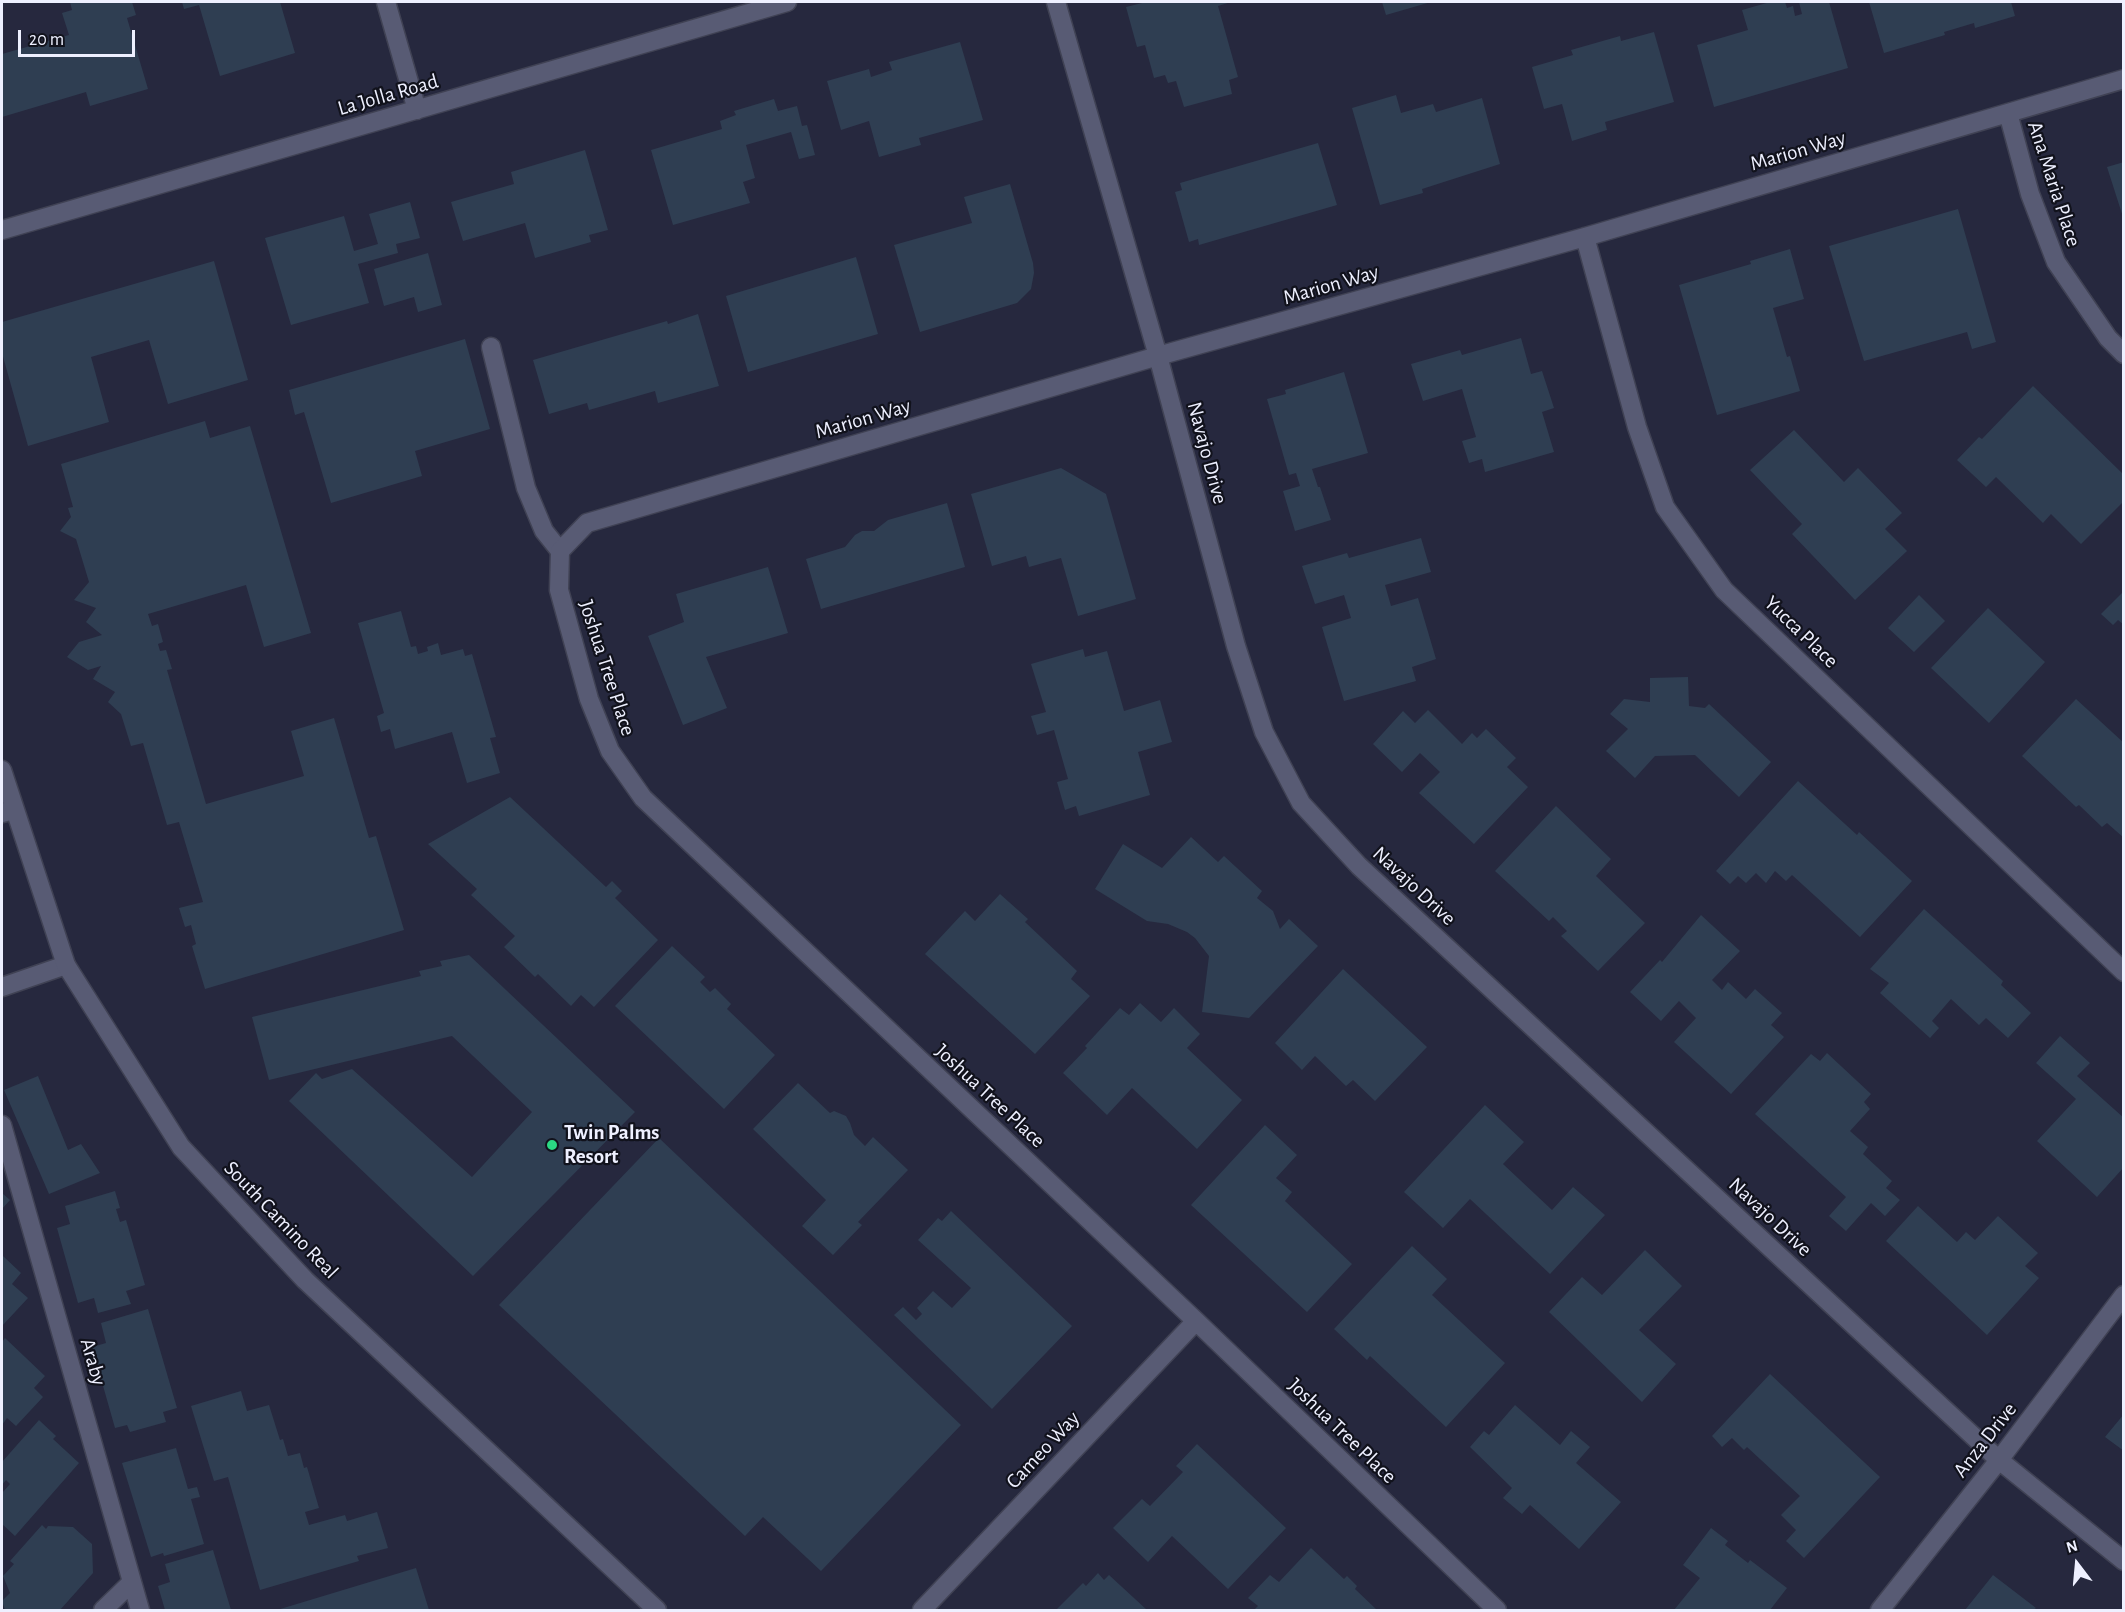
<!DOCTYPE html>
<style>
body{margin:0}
#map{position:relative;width:2125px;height:1612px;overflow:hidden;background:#26283e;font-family:"Alegreya Sans",sans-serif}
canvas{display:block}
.frame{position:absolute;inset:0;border:3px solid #eef0ff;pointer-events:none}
.north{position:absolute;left:2047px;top:1534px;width:60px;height:60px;-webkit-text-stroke:4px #11121c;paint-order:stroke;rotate:344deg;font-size:16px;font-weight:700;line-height:24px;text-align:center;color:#eef0ff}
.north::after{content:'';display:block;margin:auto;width:21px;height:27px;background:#eef0ff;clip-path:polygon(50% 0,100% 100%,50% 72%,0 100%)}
.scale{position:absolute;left:18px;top:30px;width:117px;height:27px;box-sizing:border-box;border:3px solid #eef0ff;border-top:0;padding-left:8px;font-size:18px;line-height:21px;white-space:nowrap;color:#eef0ff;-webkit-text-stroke:4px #11121c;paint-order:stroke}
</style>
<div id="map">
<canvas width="2125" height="1612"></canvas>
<div class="frame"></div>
<div class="north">N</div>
<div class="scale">20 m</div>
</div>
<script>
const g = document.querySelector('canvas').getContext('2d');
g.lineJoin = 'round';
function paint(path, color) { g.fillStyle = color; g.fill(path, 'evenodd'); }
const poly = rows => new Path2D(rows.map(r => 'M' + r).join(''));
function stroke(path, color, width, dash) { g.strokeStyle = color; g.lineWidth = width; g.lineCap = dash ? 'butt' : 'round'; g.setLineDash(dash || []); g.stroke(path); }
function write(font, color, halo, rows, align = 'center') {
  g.font = font + ' "Alegreya Sans",sans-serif'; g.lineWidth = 4.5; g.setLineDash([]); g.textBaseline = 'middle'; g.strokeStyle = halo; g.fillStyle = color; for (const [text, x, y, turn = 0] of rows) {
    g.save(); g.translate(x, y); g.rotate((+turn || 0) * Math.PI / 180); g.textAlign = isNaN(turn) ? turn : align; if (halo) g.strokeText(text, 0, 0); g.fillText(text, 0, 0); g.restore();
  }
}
paint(poly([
 [70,2,132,2,136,15,127,18,148,89,90,106,86,92,2,117,2,54,69,35,62,13,72,10],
 [182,2,280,2,295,53,220,76,199,5,184,9],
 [1146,2,1231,2,1218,6,1238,77,1229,80,1232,94,1184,107,1176,81,1168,83,1165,75,1154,78,1145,45,1137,47,1126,7],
 [1382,2,1431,2,1386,15],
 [1770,2,1785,2,1787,8,1793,6,1795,16,1802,14,1799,2,1829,2,1848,68,1714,107,1697,45,1748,30,1742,10],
 [1869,2,2011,2,2015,16,1975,28,1974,23,1944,32,1945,35,1884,53],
 [1654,32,1674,102,1605,122,1607,130,1572,141,1562,104,1544,109,1532,67,1573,55,1571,50,1620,36,1621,41],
 [960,42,983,120,919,138,921,145,879,157,869,121,841,130,827,81,869,69,871,77,892,70,889,62],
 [1396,95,1401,113,1433,104,1436,112,1482,98,1500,164,1422,189,1423,193,1380,205,1352,108],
 [774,99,778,111,797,106,802,126,807,125,815,155,799,159,791,132,746,145,755,178,743,182,750,203,673,225,651,150,722,129,720,121,736,115,734,111],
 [1318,143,1337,205,1199,245,1198,239,1189,242,1175,192,1182,190,1180,183],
 [585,150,608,230,589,235,591,242,535,258,525,223,463,241,451,202,514,184,511,172],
 [2124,162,2124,217,2123,217,2107,167],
 [1010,184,1033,263,1034,273,1031,289,1017,303,920,332,894,245,972,223,964,197],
 [410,202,420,238,396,244,398,253,358,264,369,303,291,325,265,238,344,216,354,251,378,244,369,214],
 [1958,209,1996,342,1972,349,1967,332,1864,361,1829,246],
 [1790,249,1804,299,1773,308,1787,357,1790,356,1800,391,1717,415,1679,285,1751,264,1750,261],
 [428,253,442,305,418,312,414,297,384,306,374,269],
 [856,257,878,334,748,372,726,296],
 [214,261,248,380,168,404,149,340,91,357,109,422,28,446,2,353,2,322],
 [698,314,719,386,658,403,655,391,589,410,587,403,549,414,533,360,667,321,668,324],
 [1521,338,1531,374,1542,371,1554,408,1542,412,1554,452,1485,472,1482,459,1469,463,1462,441,1476,437,1462,389,1423,401,1411,364,1460,350,1462,355],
 [465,339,490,429,415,451,422,476,331,503,304,412,295,415,289,390],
 [1344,372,1368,453,1312,469,1318,487,1320,487,1331,520,1295,531,1283,491,1300,486,1296,473,1289,475,1267,399,1286,394,1285,390],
 [2033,386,2124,475,2124,501,2081,544,2051,514,2043,523,1996,477,1986,487,1957,460,1979,437,1982,439],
 [205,421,210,438,250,426,311,633,264,647,246,585,148,614,152,626,158,624,163,642,158,644,160,651,166,650,172,669,167,670,206,804,304,776,291,731,334,718,369,838,376,836,404,930,205,989,192,946,196,944,191,925,185,927,179,908,203,902,179,822,167,825,143,743,131,746,121,714,108,702,115,692,93,679,101,666,88,670,67,657,79,642,102,635,86,622,96,608,74,600,89,582,76,539,60,531,71,517,68,508,73,507,61,464],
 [1794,430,1844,482,1858,468,1902,513,1885,529,1907,551,1855,600,1792,534,1802,524,1750,470],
 [1061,468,1106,494,1136,599,1078,616,1061,558,1029,567,1026,556,992,566,971,494],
 [947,503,965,567,821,609,806,559,845,547,855,535,862,531,874,531,888,520],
 [1421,538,1431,572,1385,585,1391,606,1418,598,1436,659,1412,667,1416,681,1344,701,1322,627,1351,618,1344,595,1315,604,1302,566,1347,553,1349,558],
 [768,567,788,633,706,657,727,708,683,725,648,636,684,622,676,594],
 [2124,591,2124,625,2118,620,2113,625,2101,614],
 [1919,595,1945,621,1914,652,1888,628],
 [1988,608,2045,662,1989,723,1931,668],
 [401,611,411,647,416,646,418,654,428,651,427,647,438,643,441,655,463,649,465,656,472,654,496,737,490,738,500,773,467,783,452,732,395,749,390,729,381,732,377,716,384,713,358,623],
 [1083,649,1085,657,1107,651,1124,711,1160,700,1172,742,1138,752,1150,795,1079,816,1076,806,1065,810,1057,782,1068,779,1054,730,1037,735,1031,716,1046,712,1031,664],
 [1688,677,1689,706,1705,708,1709,704,1771,762,1739,797,1695,755,1655,756,1635,778,1606,751,1628,729,1610,714,1624,699,1650,702,1650,678],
 [2076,699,2124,743,2124,838,2107,823,2102,827,2079,805,2076,807,2022,756],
 [1428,710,1462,744,1472,733,1477,738,1486,729,1516,758,1507,767,1528,787,1474,844,1419,793,1440,772,1420,753,1402,772,1373,744,1403,711,1415,723],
 [1798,781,1857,835,1859,832,1912,881,1860,937,1792,875,1786,881,1775,871,1766,883,1756,873,1746,883,1738,876,1730,884,1716,871],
 [510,797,606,887,612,881,622,891,615,898,658,940,594,1007,581,995,571,1006,538,974,535,977,504,947,515,936,471,895,477,889,428,844],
 [1556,806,1611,859,1596,876,1645,923,1598,971,1561,936,1567,931,1553,917,1549,921,1495,871],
 [1191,837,1218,862,1224,856,1262,891,1257,898,1273,911,1280,929,1289,919,1318,946,1249,1018,1202,1012,1209,956,1195,938,1187,932,1168,924,1147,921,1095,889,1123,844,1162,868],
 [1000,894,1028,919,1025,922,1077,971,1071,979,1090,996,1035,1054,925,954,965,911,975,921],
 [1924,909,2003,981,2001,985,2031,1013,2008,1038,1986,1018,1979,1025,1951,999,1932,1021,1939,1028,1930,1038,1880,993,1889,983,1870,969],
 [1701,915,1740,951,1712,980,1722,990,1728,982,1746,999,1755,989,1782,1013,1771,1025,1784,1037,1731,1094,1674,1042,1696,1018,1679,1001,1661,1021,1630,992,1660,960,1662,962],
 [672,946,705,977,700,982,710,992,715,988,731,1004,727,1009,775,1055,724,1109,615,1006],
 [469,955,635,1112,473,1276,289,1101,316,1073,322,1079,352,1069,472,1177,532,1112,452,1036,269,1080,252,1017,421,976,419,971,442,966,440,961],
 [1343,969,1427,1047,1375,1101,1353,1080,1346,1086,1315,1056,1302,1070,1275,1043],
 [1140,1003,1161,1022,1174,1008,1200,1034,1187,1048,1242,1100,1197,1149,1132,1088,1107,1115,1063,1073,1087,1048,1085,1046,1120,1008,1129,1015],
 [2060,1036,2090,1063,2077,1076,2124,1118,2124,1167,2097,1197,2037,1141,2076,1099,2036,1063],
 [1827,1053,1871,1094,1864,1102,1870,1109,1850,1131,1868,1147,1863,1154,1892,1181,1886,1188,1900,1200,1885,1216,1871,1203,1846,1231,1829,1216,1846,1197,1755,1114,1811,1054,1820,1061],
 [38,1076,68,1150,81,1144,100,1173,49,1194,4,1090],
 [798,1083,830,1113,834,1111,846,1116,850,1123,854,1135,865,1146,873,1137,908,1170,858,1222,862,1225,833,1255,802,1226,826,1200,753,1129],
 [1485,1105,1524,1142,1503,1164,1552,1210,1573,1187,1605,1215,1550,1274,1470,1199,1443,1228,1404,1192],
 [1265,1125,1297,1155,1276,1178,1292,1192,1285,1201,1352,1264,1307,1312,1191,1205],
 [659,1138,961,1425,821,1571,763,1517,745,1536,499,1305],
 [115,1191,120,1208,116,1209,120,1222,126,1220,145,1285,126,1291,131,1304,98,1313,94,1298,78,1303,57,1228,70,1224,65,1206],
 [2,1193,10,1200,2,1209],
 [1918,1206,1957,1242,1966,1232,1975,1240,1998,1216,2038,1253,2025,1266,2039,1278,1987,1335,1886,1241],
 [951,1211,1072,1326,992,1409,894,1315,903,1307,916,1320,922,1314,917,1308,933,1291,952,1308,971,1288,918,1240,938,1218,942,1221],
 [1412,1246,1447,1279,1432,1295,1505,1363,1446,1427,1370,1356,1367,1360,1334,1329],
 [1645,1250,1682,1286,1639,1330,1676,1364,1642,1402,1549,1312,1582,1277,1602,1295],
 [3,1256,21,1273,12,1284,28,1298,2,1326,2,1257],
 [148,1309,177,1408,163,1412,166,1422,130,1432,127,1425,115,1428,92,1347,106,1343,101,1323],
 [5,1338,45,1376,34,1388,43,1397,16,1426,7,1418,2,1425,2,1342],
 [1770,1374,1880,1477,1804,1558,1786,1541,1796,1530,1781,1515,1800,1496,1747,1447,1744,1450,1732,1438,1722,1447,1712,1436],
 [241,1391,247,1411,269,1405,280,1440,283,1439,288,1456,300,1453,304,1468,307,1467,319,1508,305,1512,309,1525,345,1515,347,1521,377,1512,388,1548,357,1556,359,1561,260,1590,228,1477,214,1481,191,1406],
 [1515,1405,1560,1445,1571,1431,1590,1447,1576,1463,1621,1502,1579,1549,1530,1505,1522,1514,1503,1498,1512,1488,1470,1447,1484,1431,1489,1435],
 [2124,1414,2124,1451,2105,1437],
 [39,1420,56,1436,53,1439,79,1463,15,1536,2,1524,2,1493,10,1484,6,1480,2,1485,2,1462],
 [1197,1444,1286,1528,1228,1589,1172,1536,1148,1562,1113,1528,1142,1499,1150,1506,1183,1472,1176,1466],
 [176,1448,188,1489,197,1487,200,1497,191,1499,204,1544,164,1556,163,1553,151,1557,122,1463],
 [42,1525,46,1529,48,1526,73,1527,92,1544,93,1573,60,1610,5,1610,2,1601,10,1593,3,1576,14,1564,10,1561],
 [1711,1528,1728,1541,1725,1545,1748,1563,1750,1560,1787,1588,1770,1610,1674,1610,1700,1578,1683,1565],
 [1311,1548,1344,1579,1347,1576,1357,1586,1355,1589,1377,1610,1254,1610,1258,1606,1248,1598,1270,1575,1279,1582],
 [213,1550,231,1610,165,1610,158,1586,170,1582,165,1564],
 [416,1568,429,1610,277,1610],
 [1098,1573,1104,1580,1109,1575,1147,1610,1056,1610,1083,1583,1086,1586],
 [1993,1575,2036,1608,2033,1610,1965,1610]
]), '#2f3e52');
const service = poly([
 [491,347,526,488,544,531,560,551]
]);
const minor = poly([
 [386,2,417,110],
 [1056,2,1158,356,1236,646,1264,732,1301,803,1359,866,1999,1460,2124,1561],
 [2008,113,2030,194,2056,262,2108,338,2124,354],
 [2,230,787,2],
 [1585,237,1637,427,1665,507,1724,590,2124,972],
 [2,813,13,810],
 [2,987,66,965],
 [2,1125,140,1610],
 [103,1610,132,1582],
 [922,1610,1196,1321],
 [1497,1610,1196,1321,643,798,610,751,589,699,559,590,560,551,587,523,1158,356,1585,237,2124,79],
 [1880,1610,1999,1460,2124,1295]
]);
const tertiary = poly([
 [2,770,66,965,181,1147,305,1280,657,1610]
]);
stroke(service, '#404254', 21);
stroke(minor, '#404254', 21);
stroke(tertiary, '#404254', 21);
stroke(service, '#585b74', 18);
stroke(minor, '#585b74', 18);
stroke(tertiary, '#585b74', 18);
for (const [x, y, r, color] of [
 [552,1145,6,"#2bd884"]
]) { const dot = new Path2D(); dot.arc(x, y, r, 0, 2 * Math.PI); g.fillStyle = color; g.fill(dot); stroke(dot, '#11121c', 2); }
write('21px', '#eef0ff', '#11121c', [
 ["La Jolla Road",388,95,-16],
 ["Marion Way",1798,151,-16],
 ["Ana Maria Place",2054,184,72],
 ["Marion Way",1331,285,-16],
 ["Marion Way",863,419,-16],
 ["Navajo Drive",1207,453,75],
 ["Yucca Place",1801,632,44],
 ["Joshua Tree Place",607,668,72],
 ["Navajo Drive",1414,886,43],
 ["Joshua Tree Place",990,1096,43],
 ["Navajo Drive",1770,1217,43],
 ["South Camino Real",281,1220,46],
 ["Araby",93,1362,74],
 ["Joshua Tree Place",1342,1431,44],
 ["Anza Drive",1985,1440,-52],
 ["Cameo Way",1043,1450,-47]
]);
write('bold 21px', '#eef0ff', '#11121c', [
 ["Twin Palms",564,1133],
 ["Resort",564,1157]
], 'left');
</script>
